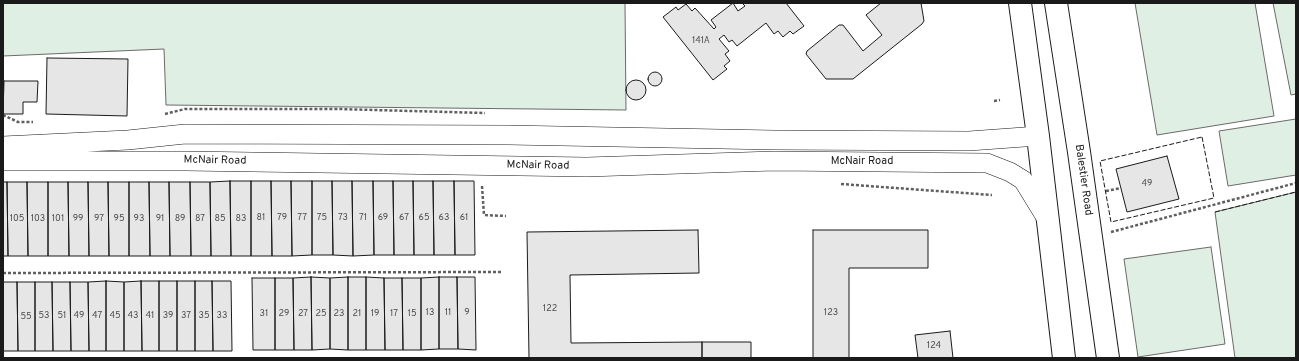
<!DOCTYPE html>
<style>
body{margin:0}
#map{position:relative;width:1299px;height:361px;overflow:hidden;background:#fff;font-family:Overpass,sans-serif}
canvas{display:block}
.frame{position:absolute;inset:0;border:4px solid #1a1a1a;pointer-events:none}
</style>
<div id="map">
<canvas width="1299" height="361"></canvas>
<div class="frame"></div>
</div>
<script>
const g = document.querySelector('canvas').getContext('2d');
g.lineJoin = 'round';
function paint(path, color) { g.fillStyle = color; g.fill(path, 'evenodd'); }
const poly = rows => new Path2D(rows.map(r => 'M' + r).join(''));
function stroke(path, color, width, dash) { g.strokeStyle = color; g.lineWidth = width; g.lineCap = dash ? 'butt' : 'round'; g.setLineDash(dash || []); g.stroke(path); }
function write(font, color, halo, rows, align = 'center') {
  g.font = font + ' Overpass,sans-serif'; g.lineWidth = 3; g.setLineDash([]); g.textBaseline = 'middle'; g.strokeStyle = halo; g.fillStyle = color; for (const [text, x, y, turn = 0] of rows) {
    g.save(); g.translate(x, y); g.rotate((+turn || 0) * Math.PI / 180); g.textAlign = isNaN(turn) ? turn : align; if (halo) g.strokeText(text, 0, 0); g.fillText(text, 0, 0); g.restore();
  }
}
const green = poly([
 [3,3,625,3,626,110,166,105,164,49,3,56,3,3],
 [1135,3,1255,3,1274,116,1157,135,1135,3],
 [1273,3,1296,3,1296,94,1291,95,1273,3],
 [1296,119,1296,175,1228,186,1219,131,1296,119],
 [1296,192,1296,358,1235,358,1215,212,1296,192],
 [1211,247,1225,344,1138,357,1124,259,1211,247]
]);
paint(green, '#e0efe3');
stroke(green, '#6a6a6a', 1);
const building = poly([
 [733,3,738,11,745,6,742,3,786,3,804,26,793,34,790,31,783,37,778,31,774,34,766,23,737,46,732,40,729,42,724,35,719,39,729,51,725,54,730,61,724,66,727,69,713,80,663,17,676,7,678,10,686,4,692,11,695,8,714,29,716,27,711,20,733,3],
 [881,3,921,3,924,21,922,24,853,79,826,79,806,54,807,51,839,25,843,25,863,51,882,35,866,15,881,3],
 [47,58,128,59,127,116,46,114,47,58],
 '648 79a7 7 0 1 1 14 0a7 7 0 1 1-14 0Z',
 '626 90a10 10 0 1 1 20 0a10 10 0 1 1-20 0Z',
 [4,81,38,81,37,102,23,102,23,114,3,114,4,81],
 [1167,156,1179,199,1127,212,1116,169,1167,156],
 [230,181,251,181,251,256,231,256,230,181],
 [230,181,231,256,211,256,210,182,230,181],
 [251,181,271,181,272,256,251,256,251,181],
 [271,181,291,181,292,256,272,256,271,181],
 [291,181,312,181,312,255,292,256,291,181],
 [312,181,332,181,333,255,312,255,312,181],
 [332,181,352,181,353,256,333,255,332,181],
 [352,181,373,181,374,255,353,256,352,181],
 [373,181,393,181,394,255,374,255,373,181],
 [393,181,413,181,414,255,394,255,393,181],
 [413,181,433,181,434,255,414,255,413,181],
 [433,181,454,181,455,255,434,255,433,181],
 [454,181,474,181,475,255,455,255,454,181],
 [3,182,7,182,8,256,3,256,3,182],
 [7,182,27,182,28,256,8,256,7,182],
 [27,182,48,182,48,256,28,256,27,182],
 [48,182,68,182,69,256,48,256,48,182],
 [68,182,88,182,89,256,69,256,68,182],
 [88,182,108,182,109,256,89,256,88,182],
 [108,182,129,182,129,256,109,256,108,182],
 [129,182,149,182,150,256,129,256,129,182],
 [149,182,169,182,170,256,150,256,149,182],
 [169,182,190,182,191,256,170,256,169,182],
 [190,182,210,182,211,256,191,256,190,182],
 [698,230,699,273,570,275,571,343,702,342,702,358,529,358,527,232,698,230],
 [813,230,928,230,928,268,849,268,849,358,813,358,813,230],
 [311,277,312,350,294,350,293,278,311,277],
 [311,277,330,278,330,349,312,350,311,277],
 [348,277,366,277,366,350,348,350,348,277],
 [348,277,348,350,330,349,330,278,348,277],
 [366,277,384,278,385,350,366,350,366,277],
 [439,277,457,277,458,349,439,349,439,277],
 [439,277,439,349,421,350,421,278,439,277],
 [457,277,475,277,476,350,458,349,457,277],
 [252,278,275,278,275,350,253,350,252,278],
 [275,278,293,278,294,350,275,350,275,278],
 [384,278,402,278,403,350,385,350,384,278],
 [402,278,421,278,421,350,403,350,402,278],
 [106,281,124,282,124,351,106,351,106,281],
 [106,281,106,351,89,351,88,282,106,281],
 [141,281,159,281,159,351,142,351,141,281],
 [141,281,142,351,124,351,124,282,141,281],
 [159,281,177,281,177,351,159,351,159,281],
 [177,281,195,281,195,351,177,351,177,281],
 [195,281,212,281,213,351,195,351,195,281],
 [212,281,231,281,232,351,213,351,212,281],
 [3,282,17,282,18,351,3,351,3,282],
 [17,282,35,282,35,351,18,351,17,282],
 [35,282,52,282,53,351,35,351,35,282],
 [52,282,70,282,71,351,53,351,52,282],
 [70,282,88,282,89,351,71,351,70,282],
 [950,331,953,358,918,358,915,335,950,331],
 [702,342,751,342,751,358,702,358,702,342]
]);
paint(building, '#e6e6e6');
stroke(building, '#1a1a1a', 1);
const street = poly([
 [3,146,128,140,185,134,508,135,774,140,969,141,1038,136],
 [3,161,186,161,587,167,774,161,987,163,1010,172,1023,180,1047,219]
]);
const primary = poly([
 [1020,3,1038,136,1064,358],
 [1056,3,1079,152,1108,358]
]);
stroke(street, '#1a1a1a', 20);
stroke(primary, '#1a1a1a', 24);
stroke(poly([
 [994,101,1000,100],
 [165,114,185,109,338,109,485,113],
 [3,115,18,122,33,122],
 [841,184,992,195],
 [482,186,484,215,506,216],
 [1106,191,1121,188],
 [1111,232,1296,183],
 [3,273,502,272]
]), '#5f5f5f', 2.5, [3, 2]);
stroke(street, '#fff', 19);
stroke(primary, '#fff', 22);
stroke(poly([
 [1202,137,1214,198,1111,222,1100,161,1202,137],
 [1215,212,1296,192]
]), '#1a1a1a', 1, [5, 2]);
write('9px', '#4d4d4d', null, [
 ["141A",701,41],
 ["49",1147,184],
 ["81",261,218],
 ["79",282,218],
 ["77",302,218],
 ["75",322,218],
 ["73",343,218],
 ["71",363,218],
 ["69",383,218],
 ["67",404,218],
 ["65",424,218],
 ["63",444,218],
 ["61",464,218],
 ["105",17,219],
 ["103",38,219],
 ["101",58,219],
 ["99",78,219],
 ["97",99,219],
 ["95",119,219],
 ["93",139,219],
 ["91",160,219],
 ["89",180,219],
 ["87",200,219],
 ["85",220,219],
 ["83",241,219],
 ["122",550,309],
 ["13",430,313],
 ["11",448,313],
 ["9",467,313],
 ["123",831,313],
 ["31",264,314],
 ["29",284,314],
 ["27",303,314],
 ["25",321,314],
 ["23",339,314],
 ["21",357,314],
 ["19",375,314],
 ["17",394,314],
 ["15",412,314],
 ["53",44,316],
 ["51",62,316],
 ["49",79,316],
 ["47",97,316],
 ["45",115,316],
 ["43",133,316],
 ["41",150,316],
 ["39",168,316],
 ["37",186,316],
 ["35",204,316],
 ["33",222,316],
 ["55",26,317],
 ["124",934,346]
]);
write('11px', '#1a1a1a', '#fff', [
 ["McNair Road",215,161,1],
 ["McNair Road",862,162],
 ["McNair Road",538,166,1],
 ["Balestier Road",1083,180,82]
]);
</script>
